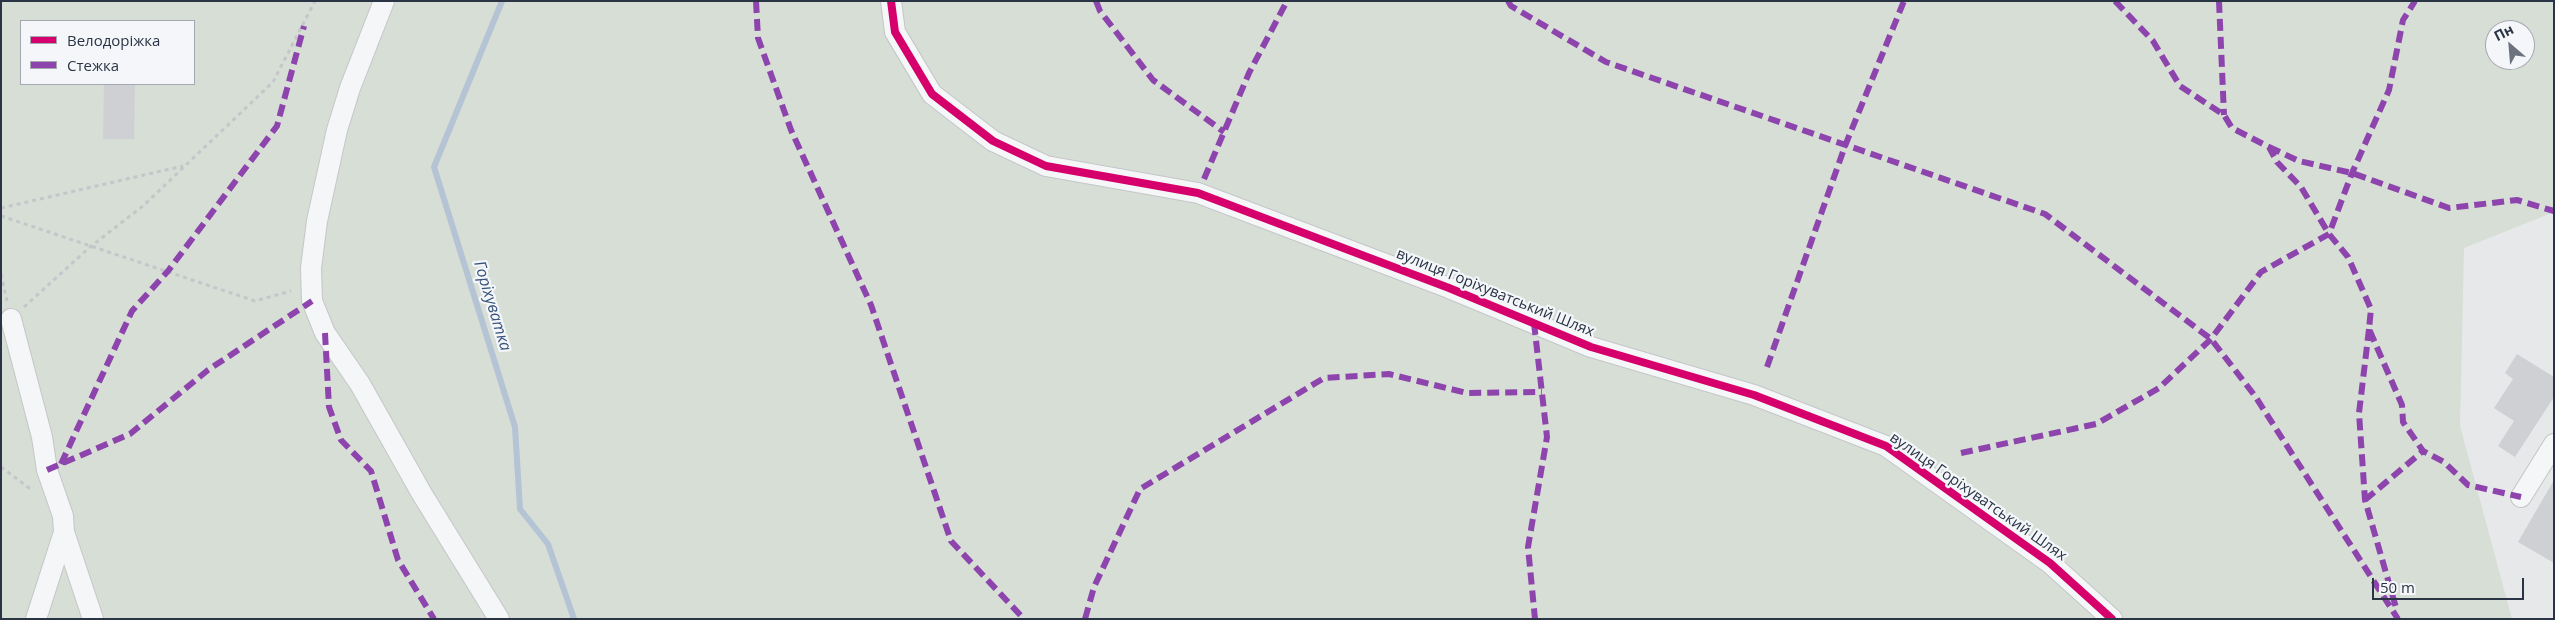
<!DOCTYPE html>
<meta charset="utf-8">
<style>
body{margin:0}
#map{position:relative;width:2555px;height:620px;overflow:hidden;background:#e6e8ea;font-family:"Open Sans",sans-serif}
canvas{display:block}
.frame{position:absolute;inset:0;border:2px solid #2b3445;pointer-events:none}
.legend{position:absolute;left:20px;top:20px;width:175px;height:65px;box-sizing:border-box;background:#f4f6f9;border:1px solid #a4a8b1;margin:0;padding:6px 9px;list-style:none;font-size:15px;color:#2b3445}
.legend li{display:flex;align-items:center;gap:10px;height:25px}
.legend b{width:25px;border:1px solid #a4a8b1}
.north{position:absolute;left:2485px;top:20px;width:50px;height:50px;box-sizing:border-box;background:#f4f6f9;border:1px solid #a4a8b1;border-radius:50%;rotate:333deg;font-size:14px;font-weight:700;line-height:20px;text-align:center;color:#2b3445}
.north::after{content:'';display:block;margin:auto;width:18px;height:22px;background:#6c737f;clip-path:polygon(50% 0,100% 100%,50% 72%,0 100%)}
.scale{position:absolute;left:2372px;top:578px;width:152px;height:22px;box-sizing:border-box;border:2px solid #2b3445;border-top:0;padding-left:6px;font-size:15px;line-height:18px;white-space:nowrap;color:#2b3445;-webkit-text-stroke:4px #f4f6f9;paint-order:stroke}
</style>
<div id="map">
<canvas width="2555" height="620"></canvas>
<div class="frame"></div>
<ul class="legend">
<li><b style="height:6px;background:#d6006c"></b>Велодоріжка</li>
<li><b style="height:6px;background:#8e44ad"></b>Стежка</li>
</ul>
<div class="north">Пн</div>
<div class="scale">50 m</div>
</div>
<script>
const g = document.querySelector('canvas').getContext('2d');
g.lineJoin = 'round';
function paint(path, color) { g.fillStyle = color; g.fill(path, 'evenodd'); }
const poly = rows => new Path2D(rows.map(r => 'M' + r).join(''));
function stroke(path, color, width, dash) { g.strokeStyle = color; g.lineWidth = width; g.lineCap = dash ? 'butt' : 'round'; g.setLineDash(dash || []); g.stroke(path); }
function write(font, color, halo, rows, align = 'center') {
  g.font = font + ' "Open Sans",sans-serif'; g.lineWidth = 4.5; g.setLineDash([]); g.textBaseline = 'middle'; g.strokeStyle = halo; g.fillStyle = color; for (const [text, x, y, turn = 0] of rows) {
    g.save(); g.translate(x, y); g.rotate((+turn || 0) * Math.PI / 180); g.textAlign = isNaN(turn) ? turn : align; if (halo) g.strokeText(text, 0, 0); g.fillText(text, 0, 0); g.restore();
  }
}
paint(poly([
 [1,1,2554,1,2554,212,2464,248,2460,426,2512,619,1,619],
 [21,21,194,21,194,84,21,84],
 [2495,30,2525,30,2525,60,2495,60]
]), '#d6ded6');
stroke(poly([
 [502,1,434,167,515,427,520,509,548,544,574,619]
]), '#b4c4d5', 6);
paint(poly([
 [104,84,135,84,134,139,103,139],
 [2517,354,2554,377,2554,397,2515,457,2498,446,2514,421,2494,408,2513,379,2505,373],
 [2554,480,2554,563,2518,542]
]), '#ced0d3');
const minor = poly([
 [384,1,350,88,337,130,317,221,311,268,312,301,325,333,360,384,422,494,499,619],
 [891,1,895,32,932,94,993,141,1046,166,1198,193,1449,288,1591,347,1754,395,1886,446,2050,563,2112,619],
 [11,319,42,437,47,470,63,516,64,532,36,619],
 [2521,497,2554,444],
 [64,532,93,619]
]);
stroke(minor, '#c4c6c8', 22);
stroke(poly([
 [1,208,183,166],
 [1,216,255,301,291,291],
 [1,274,7,301],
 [24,307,90,247,143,206,273,82,315,1],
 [1,467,33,491]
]), '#c5c6ca', 3, [4, 4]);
stroke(minor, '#f5f6f7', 20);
stroke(poly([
 [756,1,758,38,791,130,871,305,951,541,1024,619],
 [1096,1,1100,11,1153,80,1224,132],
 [1508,1,1511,6,1606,62,2045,214,2211,339,2255,396,2398,619],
 [2115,1,2153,41,2180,86,2224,115,2232,128,2269,147,2277,162,2301,187,2329,234,2348,257,2371,309,2369,329,2402,405,2403,422,2423,451,2444,462,2468,485,2521,497],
 [2219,1,2224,115],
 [2269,147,2299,161,2352,173,2449,208,2517,200,2554,211],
 [1204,179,1249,73,1287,1],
 [1534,323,1547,437,1528,547,1535,619],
 [2369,329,2359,413,2365,500,2397,611],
 [325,333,329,407,341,440,371,471,398,560,434,619],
 [1767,367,1845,146,1904,1],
 [1961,453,2096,424,2159,388,2211,339,2261,272,2329,234,2352,173,2389,90,2403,20,2415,1],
 [61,464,132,311,168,271,277,126,304,26],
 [47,470,130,434,208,370,312,301],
 [2365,500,2423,451],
 [1085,619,1094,587,1140,489,1324,378,1389,374,1467,393,1542,392]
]), '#8e44ad', 6, [12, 6]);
stroke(poly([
 [891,1,895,32,932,94,993,141,1046,166,1198,193,1449,288,1591,347,1754,395,1886,446,2050,563,2112,619]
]), '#d6006c', 8);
write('15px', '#2b3445', '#f4f6f9', [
 ["вулиця Горіхуватський Шлях",1495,293,22],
 ["вулиця Горіхуватський Шлях",1978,497,35]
]);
write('italic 16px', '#34527a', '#f4f6f9', [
 ["Горіхуватка",492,306,73]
]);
</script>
